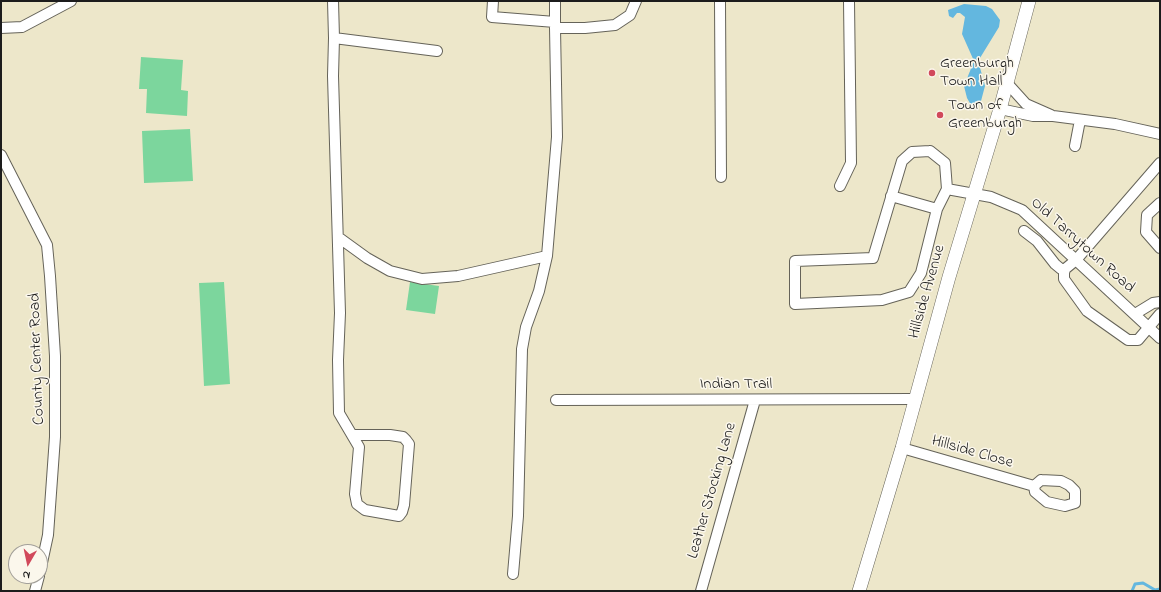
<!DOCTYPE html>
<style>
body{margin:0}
#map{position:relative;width:1161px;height:592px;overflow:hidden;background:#ede7ca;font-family:"Indie Flower",sans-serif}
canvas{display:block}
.frame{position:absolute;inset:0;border:2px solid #1c1c1c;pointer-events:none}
.north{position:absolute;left:8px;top:544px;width:40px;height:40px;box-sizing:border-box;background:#fbf7ec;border:1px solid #a29f99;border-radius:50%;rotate:189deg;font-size:11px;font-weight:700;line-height:16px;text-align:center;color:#1c1c1c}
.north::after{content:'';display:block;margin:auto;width:14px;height:18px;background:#d1495b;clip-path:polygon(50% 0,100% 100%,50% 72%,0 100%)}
</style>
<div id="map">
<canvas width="1161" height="592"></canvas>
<div class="frame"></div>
<div class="north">N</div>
</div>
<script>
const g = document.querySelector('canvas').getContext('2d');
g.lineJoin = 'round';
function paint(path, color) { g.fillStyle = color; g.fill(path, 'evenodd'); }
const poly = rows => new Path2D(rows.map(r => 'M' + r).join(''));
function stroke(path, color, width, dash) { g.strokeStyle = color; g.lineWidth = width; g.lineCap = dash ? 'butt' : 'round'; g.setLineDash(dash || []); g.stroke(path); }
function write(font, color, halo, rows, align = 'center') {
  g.font = font + ' "Indie Flower",sans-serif'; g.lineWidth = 3; g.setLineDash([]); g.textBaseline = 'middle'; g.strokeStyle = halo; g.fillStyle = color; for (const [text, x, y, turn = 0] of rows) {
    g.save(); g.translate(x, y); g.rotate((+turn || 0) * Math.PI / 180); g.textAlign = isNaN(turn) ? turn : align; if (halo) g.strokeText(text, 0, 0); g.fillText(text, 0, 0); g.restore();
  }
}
paint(poly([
 [141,57,183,60,181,90,188,91,187,116,146,113,147,89,139,89],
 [190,129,193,181,144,183,142,131],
 [224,282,230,384,204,386,199,283],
 [410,282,439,286,435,314,406,310]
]), '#7cd69d');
paint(poly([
 [964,4,986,6,992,9,1000,20,999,27,980,58,979,64,985,86,981,101,975,108,971,105,967,98,964,86,974,61,962,34,965,17,960,13,957,13,953,18,949,16,948,10]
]), '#63b7df');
stroke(poly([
 [1132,591,1135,584,1143,583,1155,590,1160,589]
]), '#63b7df', 3);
const minor = poly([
 [333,1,334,38,437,51],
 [493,1,492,17,555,22],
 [555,1,555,28],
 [720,1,721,177],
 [1,28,22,27,71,1],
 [334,38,333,76,340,313,338,360,339,413,359,447,355,494,357,504,365,510,399,516,402,512,404,505,409,444,406,440,403,437,390,435,352,435],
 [1007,83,1026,104,1051,115],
 [1000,109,1033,116,1053,116,1115,124,1160,134],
 [1075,146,1080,120],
 [930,151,945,163,947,189,937,209,921,273,909,292,882,300,795,304,795,261,873,258,902,161,912,152,930,151],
 [1,155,47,245,50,276,55,356,55,437,48,535,40,572],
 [1160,163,1076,260,1065,269,1064,273,1064,279,1087,311,1128,340,1138,340,1160,314],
 [840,186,851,163,849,1],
 [947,189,991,197,1022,210,1160,338],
 [891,196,937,209],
 [1160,203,1147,215,1146,232,1160,248],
 [1024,231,1037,241,1055,264,1061,269,1065,269],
 [338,237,367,258,390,271,422,279,458,276,547,256],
 [1135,314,1153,303,1160,302],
 [556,400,915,399],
 [902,448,1034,486],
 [1041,480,1061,481,1069,485,1075,491,1075,503,1065,506,1047,502,1035,492,1034,486,1041,480],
 [513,574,518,516,522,349,526,327,539,291,547,256,557,137,555,28,585,28,615,25,630,15,636,1],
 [35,591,39,576],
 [701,591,755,400]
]);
const major = poly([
 [859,591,902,448,949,277,1000,109,1029,1]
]);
stroke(minor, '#656359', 12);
stroke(major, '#656359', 14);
stroke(minor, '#fff', 10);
stroke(major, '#fff', 13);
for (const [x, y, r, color] of [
 [932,73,4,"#d1495b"],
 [940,115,4,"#d1495b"]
]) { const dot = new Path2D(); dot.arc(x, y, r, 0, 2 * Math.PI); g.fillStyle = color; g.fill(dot); stroke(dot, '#fbf7ec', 1.5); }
write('16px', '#1c1c1c', '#fbf7ec', [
 ["Greenburgh",940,64],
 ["Town Hall",940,82],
 ["Town of",948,106],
 ["Greenburgh",948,124]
], 'left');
write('16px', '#1c1c1c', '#fbf7ec', [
 ["Old Tarrytown Road",1082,246,42],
 ["Hillside Avenue",928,292,-74],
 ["County Center Road",38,359,-92],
 ["Indian Trail",736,385],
 ["Hillside Close",972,453,16],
 ["Leather Stocking Lane",713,491,-74]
]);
</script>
